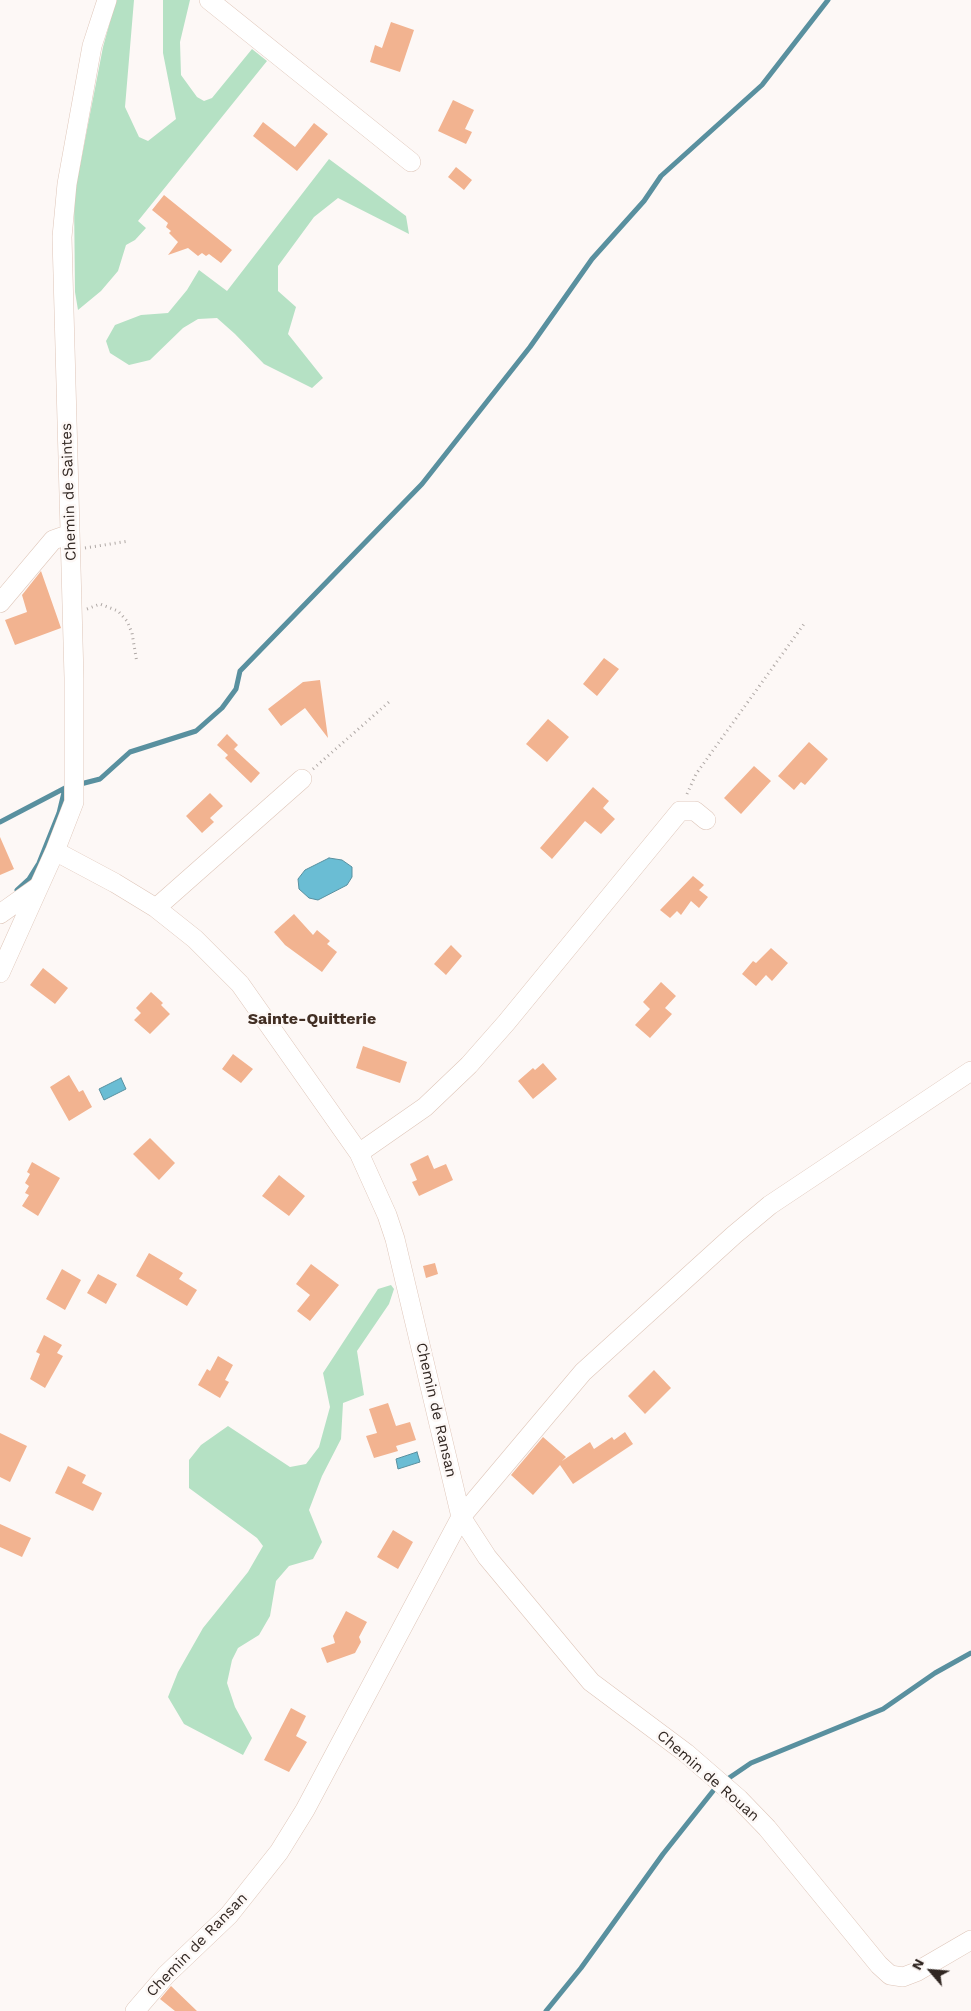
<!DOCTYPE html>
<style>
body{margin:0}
#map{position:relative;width:971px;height:2011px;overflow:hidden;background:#fdf8f6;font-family:"Work Sans",sans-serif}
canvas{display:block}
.north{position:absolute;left:906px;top:1946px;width:50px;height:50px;-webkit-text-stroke:4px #fdf8f6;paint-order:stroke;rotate:297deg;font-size:14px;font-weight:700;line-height:20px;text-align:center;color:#312722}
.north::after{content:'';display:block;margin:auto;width:18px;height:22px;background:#312722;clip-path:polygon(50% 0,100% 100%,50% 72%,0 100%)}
</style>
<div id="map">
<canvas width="971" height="2011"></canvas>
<div class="north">N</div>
</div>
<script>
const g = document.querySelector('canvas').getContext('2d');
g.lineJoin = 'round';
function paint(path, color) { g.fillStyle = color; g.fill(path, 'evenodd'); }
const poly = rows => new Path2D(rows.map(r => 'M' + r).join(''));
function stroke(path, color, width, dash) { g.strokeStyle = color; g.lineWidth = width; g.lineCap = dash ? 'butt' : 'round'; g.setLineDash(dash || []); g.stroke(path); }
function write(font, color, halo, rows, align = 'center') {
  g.font = font + ' "Work Sans",sans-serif'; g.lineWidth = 5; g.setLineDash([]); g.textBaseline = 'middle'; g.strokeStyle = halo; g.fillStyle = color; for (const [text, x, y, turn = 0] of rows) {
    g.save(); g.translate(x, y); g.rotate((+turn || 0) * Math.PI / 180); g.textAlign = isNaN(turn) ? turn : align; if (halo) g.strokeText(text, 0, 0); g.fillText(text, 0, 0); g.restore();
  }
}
paint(poly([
 [116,0,134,0,125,107,139,137,148,141,176,119,163,53,163,0,190,0,180,42,181,75,197,97,204,101,212,98,252,49,267,61,138,221,146,228,135,240,126,245,118,271,101,291,78,310,75,292,74,197,103,47],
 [329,159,406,216,409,234,338,198,314,217,278,266,278,291,296,307,288,334,323,378,312,388,264,364,235,334,217,318,198,319,183,328,150,360,129,365,110,353,106,341,115,325,141,315,168,313,187,290,199,270,227,291],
 [391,1285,394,1289,389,1304,357,1351,364,1395,343,1403,341,1439,322,1476,309,1510,322,1542,313,1559,289,1566,276,1581,270,1616,259,1635,238,1648,232,1660,227,1683,235,1707,252,1738,243,1755,184,1724,168,1697,178,1672,203,1628,248,1572,263,1546,257,1538,189,1488,189,1460,201,1445,228,1426,290,1467,306,1464,319,1447,330,1407,323,1373,378,1289]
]), '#b5e1c4');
const water = poly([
 [329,858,342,860,352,867,352,877,347,885,318,900,309,898,299,889,298,879,305,870,329,858],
 [121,1078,126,1089,104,1100,99,1089,121,1078],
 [417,1452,420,1462,398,1469,396,1459,417,1452]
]);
paint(water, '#6abdd4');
stroke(water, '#59909f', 1);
stroke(poly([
 [0,822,65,788,100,779,130,752,196,731,222,708,236,689,240,671,422,484,530,347,592,259,644,201,661,176,762,85,828,0],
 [17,890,29,879,39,863,59,813,65,788],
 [726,1780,751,1763,883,1709,935,1673,971,1653],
 [546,2011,581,1968,663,1854,713,1791]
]), '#59909f', 5);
paint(poly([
 [391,22,414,30,400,72,370,62,375,45,382,48],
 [453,100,474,110,465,129,472,132,466,144,438,131],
 [263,122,295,147,314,123,328,134,297,171,253,136],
 [456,167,472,180,464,190,448,177],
 [164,195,232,250,221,263,209,254,206,256,202,253,198,256,188,248,168,255,178,242,169,233,171,231,166,227,168,223,152,210],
 [41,571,61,628,15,645,5,620,27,612,22,595],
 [604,658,619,669,597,696,583,684],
 [320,680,328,738,305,708,281,726,268,709,303,682],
 [548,719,569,737,547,762,526,744],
 [227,734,238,745,228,755,217,745],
 [809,742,828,759,805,785,801,782,794,790,778,776],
 [234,749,260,773,251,783,225,758],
 [754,766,771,781,741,814,724,798],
 [593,787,609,801,603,808,615,819,601,834,585,821,552,859,540,848],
 [210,793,223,806,210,818,214,822,202,833,186,816],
 [0,837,14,869,0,875],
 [693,876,704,885,699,890,708,897,699,908,691,901,681,915,677,911,670,918,660,910],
 [294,914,313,935,317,930,330,941,327,944,337,952,322,972,285,945,274,932],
 [451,945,462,956,446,975,434,964],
 [771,948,788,963,772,981,766,975,756,986,742,974,753,961,756,963],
 [43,968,68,988,55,1004,30,985],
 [661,982,676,996,665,1008,672,1014,650,1038,635,1025,650,1009,643,1002],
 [151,992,163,1003,161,1005,170,1014,150,1034,134,1020,141,1013,136,1008],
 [363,1046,407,1062,400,1083,356,1068],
 [233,1054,253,1069,241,1083,222,1069],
 [543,1063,557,1079,533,1099,518,1081,533,1068,535,1070],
 [69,1075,79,1092,83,1090,92,1107,69,1121,50,1087],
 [150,1138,175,1163,159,1180,133,1154],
 [428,1155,434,1169,446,1164,453,1180,419,1196,412,1182,417,1180,410,1164],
 [32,1162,60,1178,38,1216,22,1206,29,1195,25,1193,29,1186,25,1183,30,1174,27,1172],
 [279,1175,305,1196,289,1216,262,1196],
 [149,1253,183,1273,179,1279,197,1290,187,1306,136,1276],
 [435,1263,438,1274,426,1278,423,1266],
 [311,1264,339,1285,310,1321,297,1311,310,1295,296,1284],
 [62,1269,81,1280,65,1310,46,1299],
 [98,1274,117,1284,106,1304,87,1293],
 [44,1335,62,1345,57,1353,63,1356,45,1388,30,1379,40,1354,36,1352],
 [218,1356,233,1365,225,1380,229,1382,220,1398,198,1385,207,1369,210,1371],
 [654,1370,671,1388,645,1414,628,1396],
 [388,1403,396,1426,410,1422,416,1440,396,1446,398,1451,374,1458,366,1436,377,1433,369,1409],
 [625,1432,633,1444,573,1484,560,1465,533,1495,511,1475,543,1437,566,1457,562,1461,590,1442,594,1449,612,1437,614,1440],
 [0,1433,27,1446,10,1482,0,1477],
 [68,1466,86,1475,82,1483,102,1493,93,1511,55,1493],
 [0,1524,31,1538,22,1557,0,1547],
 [393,1530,413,1542,398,1569,377,1557],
 [346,1611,367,1622,359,1637,361,1642,355,1653,327,1663,321,1648,335,1643,333,1636],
 [291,1708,306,1716,296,1736,307,1742,289,1772,264,1760],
 [171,1986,197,2011,175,2011,160,1999]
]), '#f2b390');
const minor = poly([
 [209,0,411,162],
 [0,603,53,540,70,534],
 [55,851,115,883,156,908,195,939,240,984,359,1153,387,1215,395,1239,461,1517,305,1810,279,1852,229,1915,166,1975,135,2011],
 [156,908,302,779],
 [0,914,38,887],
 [0,973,55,851,74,802,74,678,62,237,67,184,92,46,107,0],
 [971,1071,770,1205,734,1235,583,1372,461,1517,487,1557,591,1682,686,1753,739,1799,767,1828,879,1965,890,1975,903,1977,916,1972,971,1940],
 [359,1153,425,1107,469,1065,506,1023,680,811,695,811,706,820]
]);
stroke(minor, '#dec5b8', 20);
stroke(poly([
 [85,548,129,541],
 [87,609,100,604,118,611,127,621,132,633,137,663],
 [313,769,389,702],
 [687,794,696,774,804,624]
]), '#afa8a5', 3, [1, 4]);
stroke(minor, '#fff', 19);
write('15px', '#312722', '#fdf8f6', [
 ["Chemin de Saintes",69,492,-92],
 ["Chemin de Ransan",436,1410,77],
 ["Chemin de Rouan",708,1776,41],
 ["Chemin de Ransan",197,1945,-46]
]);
write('bold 16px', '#422f24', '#fdf8f6', [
 ["Sainte-Quitterie",312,1019]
]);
</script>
